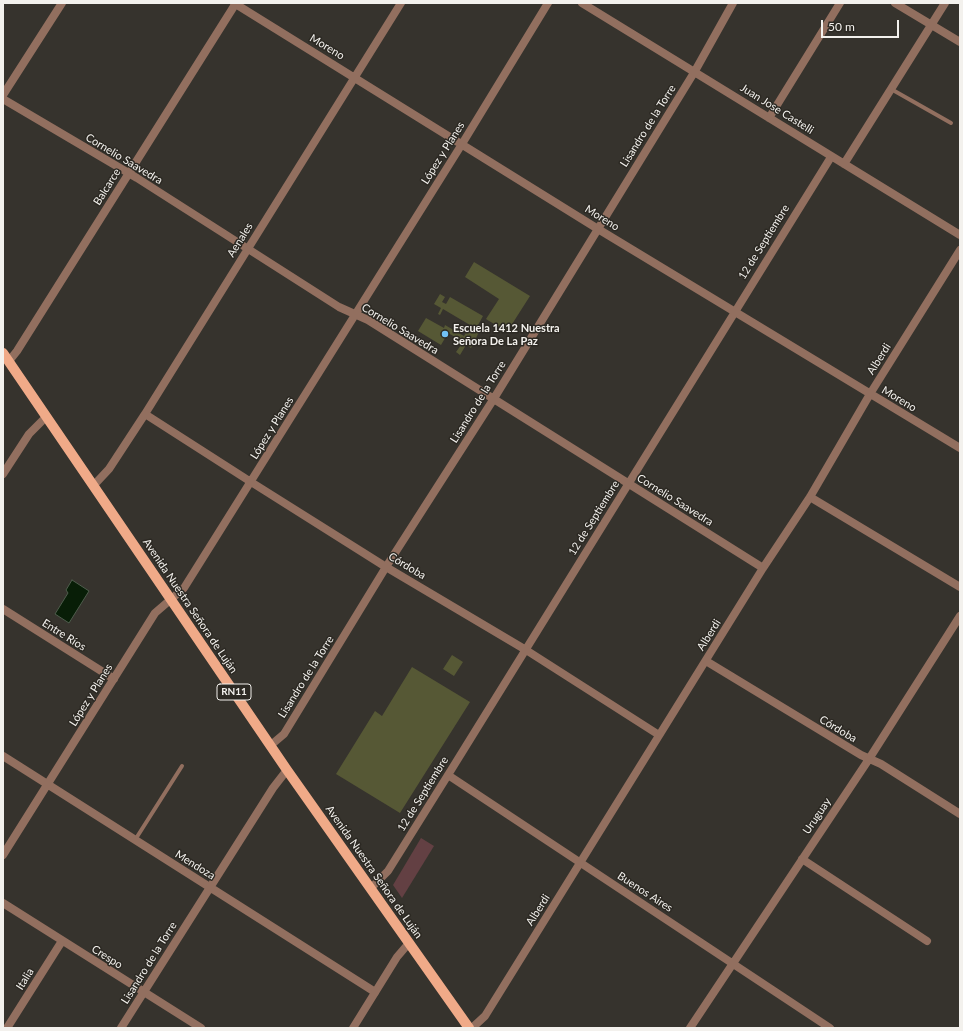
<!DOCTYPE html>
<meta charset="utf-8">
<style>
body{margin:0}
#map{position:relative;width:963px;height:1031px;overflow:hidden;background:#36332d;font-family:Lato,sans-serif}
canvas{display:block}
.frame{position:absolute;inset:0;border:4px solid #f3f1ed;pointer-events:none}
.scale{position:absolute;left:821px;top:20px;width:78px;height:18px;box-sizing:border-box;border:2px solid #f3f1ed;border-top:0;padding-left:5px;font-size:12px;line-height:14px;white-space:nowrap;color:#f3f1ed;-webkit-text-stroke:3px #2c2923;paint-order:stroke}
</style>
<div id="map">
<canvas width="963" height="1031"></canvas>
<div class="frame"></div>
<div class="scale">50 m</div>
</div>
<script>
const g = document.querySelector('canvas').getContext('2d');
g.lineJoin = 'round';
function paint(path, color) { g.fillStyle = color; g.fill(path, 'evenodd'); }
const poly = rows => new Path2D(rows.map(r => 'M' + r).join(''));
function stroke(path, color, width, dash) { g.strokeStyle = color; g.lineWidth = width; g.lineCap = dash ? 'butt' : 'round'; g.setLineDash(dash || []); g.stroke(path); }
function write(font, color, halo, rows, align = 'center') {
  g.font = font + ' Lato,sans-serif'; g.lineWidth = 3; g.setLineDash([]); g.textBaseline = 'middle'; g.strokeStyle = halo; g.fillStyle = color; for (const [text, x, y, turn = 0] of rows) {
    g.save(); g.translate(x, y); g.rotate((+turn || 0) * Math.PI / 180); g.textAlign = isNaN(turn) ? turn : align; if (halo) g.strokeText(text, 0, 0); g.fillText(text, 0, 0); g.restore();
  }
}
paint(poly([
 [421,838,434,846,402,898,393,885]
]), '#634043');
const water = poly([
 [72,580,89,591,69,623,55,614,68,593,66,590,72,580]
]);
paint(water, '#081e07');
stroke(water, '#4e5d4c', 1);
paint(poly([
 [474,262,530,296,507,332,486,319,499,299,465,277],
 [440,294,445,297,442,302,446,304,450,297,483,316,477,327,479,332,471,348,466,345,460,355,456,352,461,345,455,341,457,338,448,333,441,345,418,331,426,318,444,328,445,325,464,336,470,325,443,309,440,315,438,314,441,308,434,304],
 [452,655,463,662,454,676,443,669],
 [412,667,470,702,400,813,336,774,375,711,382,716]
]), '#565835');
stroke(poly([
 [891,89,951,123],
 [135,840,182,766]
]), '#926f5f', 4);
stroke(poly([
 [234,3,598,229,960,448],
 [582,3,960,235],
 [895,3,960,42],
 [3,95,62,3],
 [3,99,137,178,339,307,368,320,763,568],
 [769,118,840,3],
 [844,164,945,3],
 [9,361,17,351,236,3],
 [145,414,251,482,386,567,526,650,659,735],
 [3,474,29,434,46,417],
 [94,485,109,469,145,414,401,3],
 [810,497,960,587],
 [3,609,114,679],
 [706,661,861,755,881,764,960,814],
 [271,745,284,734,386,567,493,400,695,71,733,3],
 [3,756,375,992],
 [448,775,830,1028],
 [3,855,155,613,184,588,462,144,548,3],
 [802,859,927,941],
 [371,888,388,871,448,775,831,157],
 [3,903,201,1028],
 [7,1028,62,941],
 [121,1028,273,788,287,770],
 [472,1028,485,1016,763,568,810,497,870,394,960,250],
 [690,1028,869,759,960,616]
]), '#926f5f', 8);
stroke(poly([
 [353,1028,397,957,409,943]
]), '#926f5f', 8);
stroke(poly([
 [3,353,287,770,469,1028]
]), '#f0aa88', 10);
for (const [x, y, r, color] of [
 [445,334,4,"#71c1f5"]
]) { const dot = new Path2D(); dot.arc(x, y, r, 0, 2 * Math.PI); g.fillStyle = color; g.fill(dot); stroke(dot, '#2c2923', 1.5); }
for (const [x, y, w] of [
 [234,692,34]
]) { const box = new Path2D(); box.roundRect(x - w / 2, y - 8, w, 16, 3); g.fillStyle = '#2c2923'; g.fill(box); stroke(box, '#f3f1ed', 1); }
write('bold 10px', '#f3f1ed', null, [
 ["RN11",234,692]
]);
write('11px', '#f3f1ed', '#2c2923', [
 ["Moreno",327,47,31],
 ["Juan Jose Castelli",777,109,32],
 ["Lisandro de la Torre",648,126,-58],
 ["López y Planes",443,153,-58],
 ["Cornelio Saavedra",124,159,31],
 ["Balcarce",107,187,-58],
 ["Moreno",602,218,32],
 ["Aenales",240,240,-58],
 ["12 de Septiembre",764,242,-58],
 ["Cornelio Saavedra",400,329,31],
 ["Alberdi",879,359,-58],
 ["Moreno",899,399,31],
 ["Lisandro de la Torre",478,402,-58],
 ["López y Planes",272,428,-58],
 ["Cornelio Saavedra",675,500,32],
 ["12 de Septiembre",594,518,-58],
 ["Córdoba",407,566,31],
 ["Avenida Nuestra Señora de Luján",190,606,56],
 ["Entre Ríos",64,635,32],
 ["Alberdi",709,635,-58],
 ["Lisandro de la Torre",306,677,-58],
 ["López y Planes",91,695,-58],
 ["Córdoba",838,729,31],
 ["12 de Septiembre",423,794,-58],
 ["Uruguay",817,816,-56],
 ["Mendoza",195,865,32],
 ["Avenida Nuestra Señora de Luján",374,872,55],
 ["Buenos Aires",645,892,33],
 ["Alberdi",538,910,-58],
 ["Crespo",107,957,32],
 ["Lisandro de la Torre",149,963,-58],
 ["Italia",25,979,-58]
]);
write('bold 11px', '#f3f1ed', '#2c2923', [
 ["Escuela 1412 Nuestra",453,328],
 ["Señora De La Paz",453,341]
], 'left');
</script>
